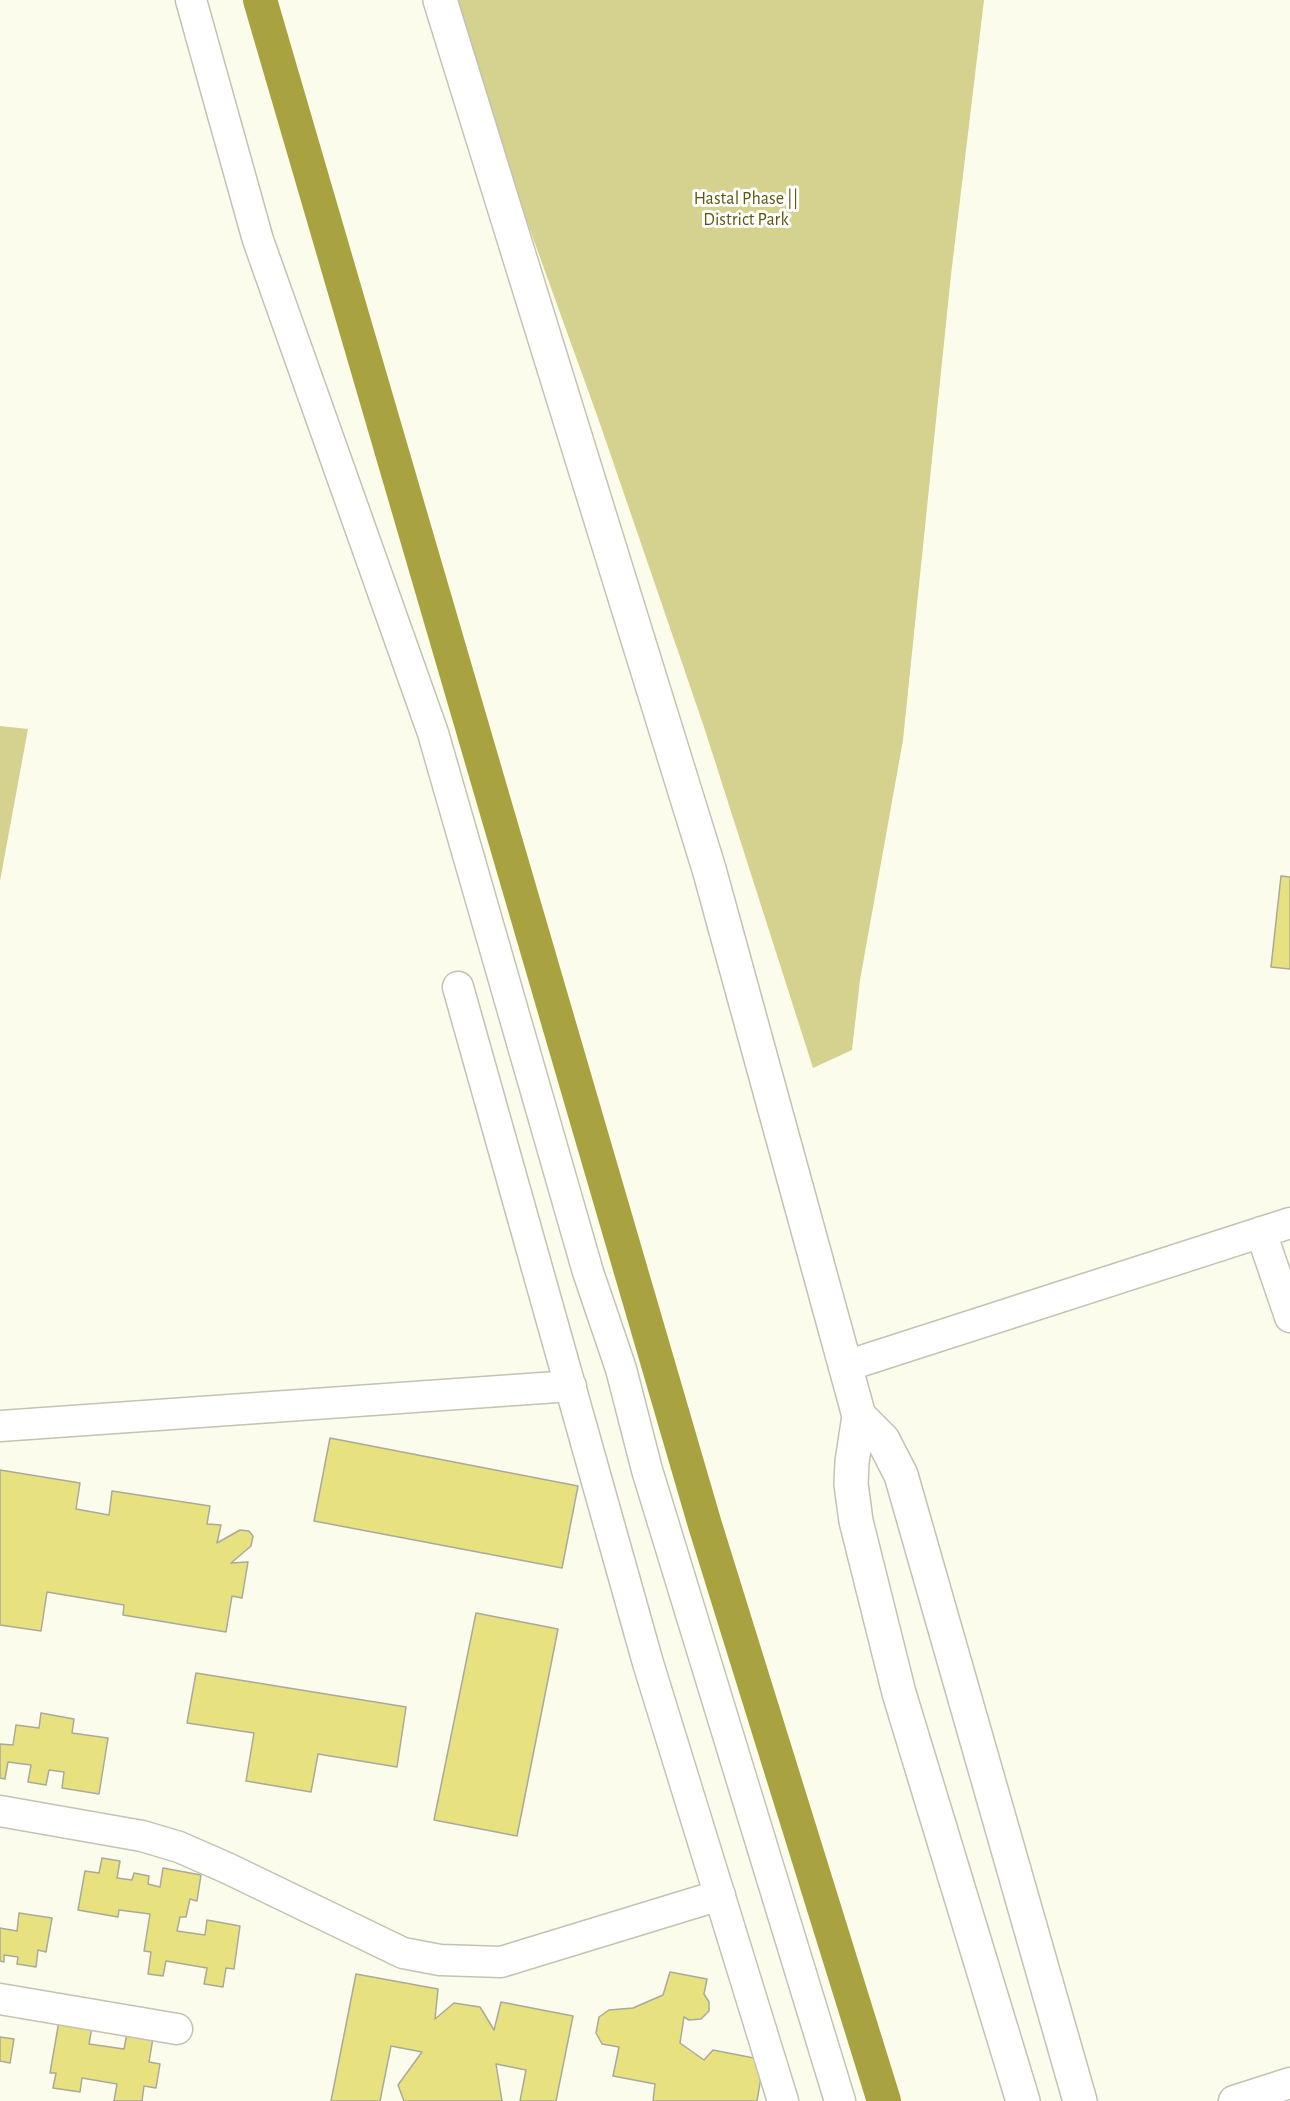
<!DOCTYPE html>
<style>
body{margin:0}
canvas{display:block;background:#fcfcec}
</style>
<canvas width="1290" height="2101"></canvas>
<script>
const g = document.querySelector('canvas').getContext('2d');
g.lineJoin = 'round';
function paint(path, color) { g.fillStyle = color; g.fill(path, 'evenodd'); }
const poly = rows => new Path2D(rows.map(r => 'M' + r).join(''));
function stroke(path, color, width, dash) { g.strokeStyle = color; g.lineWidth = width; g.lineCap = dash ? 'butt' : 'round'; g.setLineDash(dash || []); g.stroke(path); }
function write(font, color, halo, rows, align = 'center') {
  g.font = font + ' "Alegreya Sans",sans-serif'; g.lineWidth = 6; g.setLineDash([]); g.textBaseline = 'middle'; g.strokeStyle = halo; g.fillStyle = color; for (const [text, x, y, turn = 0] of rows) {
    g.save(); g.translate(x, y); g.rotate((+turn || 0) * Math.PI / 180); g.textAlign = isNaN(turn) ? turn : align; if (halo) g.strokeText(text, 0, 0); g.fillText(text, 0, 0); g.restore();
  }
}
paint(poly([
 [452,0,984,0,951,275,903,740,860,980,852,1050,813,1068,704,727,598,418,498,141],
 [0,726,28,729,0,881]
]), '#d5d18e');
stroke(poly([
 [260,0,705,1525,884,2101]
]), '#a9a240', 34);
const building = poly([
 [1281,876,1290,877,1290,969,1271,967,1281,876],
 [330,1438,578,1486,562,1568,314,1521,330,1438],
 [0,1470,80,1483,76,1509,109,1515,112,1491,210,1506,207,1524,221,1525,217,1543,240,1530,249,1531,253,1536,251,1546,231,1563,248,1562,242,1598,232,1596,226,1632,123,1615,124,1605,47,1592,41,1631,0,1625,0,1470],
 [476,1613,558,1629,517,1836,434,1820,476,1613],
 [196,1673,406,1707,397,1767,318,1754,311,1792,246,1781,254,1733,187,1723,196,1673],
 [41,1713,74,1719,72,1733,108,1738,99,1794,62,1788,64,1772,49,1770,46,1785,28,1782,31,1765,8,1762,5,1779,0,1778,0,1744,13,1745,16,1725,39,1728,41,1713],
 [102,1858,120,1861,117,1878,132,1880,134,1873,149,1876,148,1884,160,1887,163,1868,201,1875,197,1901,190,1899,186,1917,180,1917,177,1931,205,1935,207,1920,240,1926,234,1969,226,1968,223,1987,204,1984,207,1968,166,1961,163,1976,148,1974,151,1952,144,1951,150,1914,119,1910,118,1917,78,1910,85,1871,99,1873,102,1858],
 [19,1913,52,1918,46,1952,38,1950,36,1967,17,1964,18,1957,4,1955,4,1962,0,1961,0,1928,17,1931,19,1913],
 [670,1972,707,1979,704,1994,709,2002,709,2011,701,2019,689,2020,684,2017,680,2043,704,2060,713,2050,764,2060,757,2101,653,2101,655,2084,613,2076,619,2047,602,2044,596,2033,599,2017,609,2010,633,2008,663,1995,670,1972],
 [356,1974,438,1989,435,2019,454,2003,480,2007,494,2030,501,2002,573,2016,556,2101,520,2101,526,2070,496,2064,502,2101,404,2101,398,2085,422,2052,391,2046,380,2101,331,2101,356,1974],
 [59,2021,92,2027,89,2044,124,2049,127,2033,153,2038,149,2062,160,2064,156,2088,144,2086,142,2101,114,2101,117,2084,82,2078,80,2092,53,2088,56,2073,50,2073,59,2021],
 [0,2037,14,2039,10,2063,0,2061,0,2037]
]);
paint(building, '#e8e180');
stroke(building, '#aaaa9a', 1.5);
const street = poly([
 [191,0,258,240,433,733,588,1272,621,1369,647,1470,840,2101],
 [458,987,648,1663,783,2101],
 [1261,1232,1290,1317],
 [846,1366,1290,1223],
 [0,1426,571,1386],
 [0,1811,142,1836,179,1847,227,1868,403,1953,440,1960,501,1962,720,1895],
 [0,1999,177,2029],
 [1234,2101,1290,2083]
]);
const secondary = poly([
 [440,0,709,869,859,1416,852,1462,851,1484,856,1521,899,1693,1023,2101],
 [859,1416,883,1440,901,1475,1080,2101]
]);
stroke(street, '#c3c2b3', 33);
stroke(secondary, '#c3c2b3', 36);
stroke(street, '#fff', 30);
stroke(secondary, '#fff', 33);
write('18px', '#5c570c', '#fff', [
 ["Hastal Phase ||",746,199],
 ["District Park",746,220]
]);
</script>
